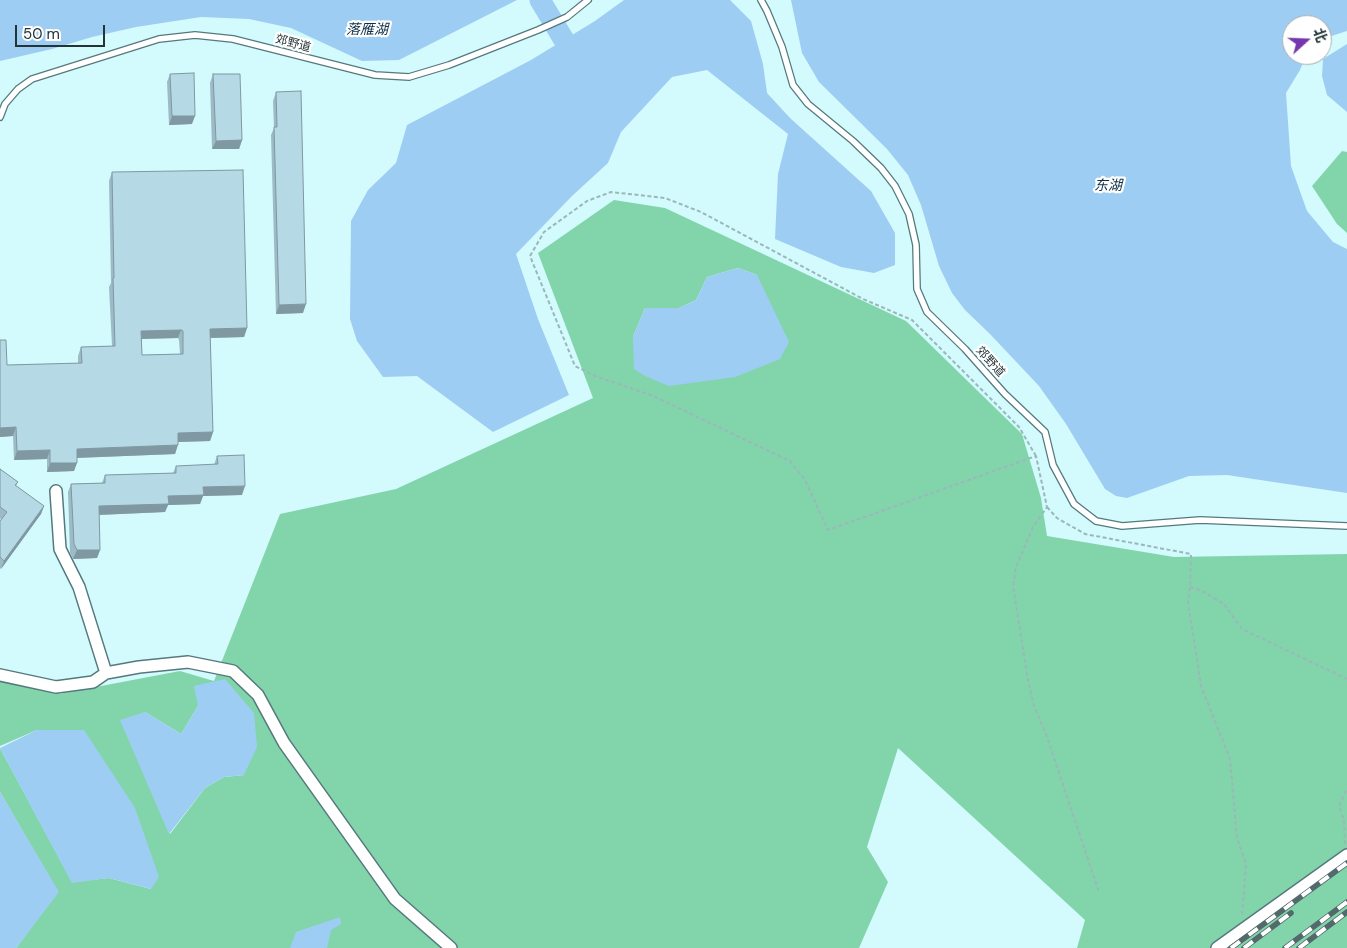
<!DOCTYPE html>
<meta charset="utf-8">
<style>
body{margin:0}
#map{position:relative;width:1347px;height:948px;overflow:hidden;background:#d3fafd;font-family:"DM Sans","Noto Sans SC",sans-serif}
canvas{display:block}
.north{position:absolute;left:1282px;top:15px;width:50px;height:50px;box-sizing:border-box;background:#fff;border:1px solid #a7adae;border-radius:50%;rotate:70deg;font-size:14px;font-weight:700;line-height:20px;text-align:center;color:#243335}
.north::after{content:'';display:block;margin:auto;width:18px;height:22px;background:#7737ac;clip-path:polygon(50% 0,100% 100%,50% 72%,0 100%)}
.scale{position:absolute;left:15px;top:25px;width:90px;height:22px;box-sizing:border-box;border:2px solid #243335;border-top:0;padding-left:6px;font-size:15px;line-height:18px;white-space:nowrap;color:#243335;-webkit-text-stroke:4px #fff;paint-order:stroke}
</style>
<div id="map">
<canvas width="1347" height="948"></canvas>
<div class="north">北</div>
<div class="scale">50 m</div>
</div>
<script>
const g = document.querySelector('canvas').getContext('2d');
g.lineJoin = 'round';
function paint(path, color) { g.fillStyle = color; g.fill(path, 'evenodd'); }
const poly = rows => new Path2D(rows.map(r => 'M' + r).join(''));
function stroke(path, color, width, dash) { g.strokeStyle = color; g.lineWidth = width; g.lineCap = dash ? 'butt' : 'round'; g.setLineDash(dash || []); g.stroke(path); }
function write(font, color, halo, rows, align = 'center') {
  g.font = font + ' "DM Sans","Noto Sans SC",sans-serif'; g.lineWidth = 4.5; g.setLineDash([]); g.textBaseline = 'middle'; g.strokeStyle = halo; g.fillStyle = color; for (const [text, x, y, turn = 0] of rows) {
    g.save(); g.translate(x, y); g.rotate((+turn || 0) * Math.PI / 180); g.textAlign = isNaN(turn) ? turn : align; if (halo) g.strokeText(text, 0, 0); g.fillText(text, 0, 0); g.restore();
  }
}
paint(poly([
 [1342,151,1347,152,1347,233,1337,224,1312,186],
 [614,200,665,208,906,321,1022,434,1041,498,1047,536,1174,557,1347,554,1347,948,1077,948,1085,920,898,748,867,847,888,882,859,948,16,948,58,892,0,792,0,748,72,882,109,878,151,889,37,730,0,746,0,680,59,694,180,671,214,681,280,514,396,489,593,398,538,253],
 [738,268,757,275,633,337,645,308,679,308,696,300,707,277],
 [198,706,244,775,224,777,205,788,170,834,145,712,181,734]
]), '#82d5ab');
paint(poly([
 [0,0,517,0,399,60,362,61,291,28,249,19,201,17,136,27,92,37,52,49,0,61],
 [624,0,730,0,751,21,763,64,767,93,790,118,871,191,895,233,895,265,874,273,841,267,775,239,778,174,788,134,707,70,672,77,621,132,608,163,572,196,516,254,538,319,569,395,493,432,417,376,383,377,357,341,350,319,351,221,368,190,396,163,407,125,531,60,595,21],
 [791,0,1347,0,1347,31,1322,39,1322,25,1292,25,1292,55,1306,55,1300,70,1286,93,1291,166,1307,211,1333,242,1347,249,1347,493,1227,475,1189,476,1127,498,1116,496,1105,489,1066,424,1039,386,990,334,965,310,952,293,939,266,921,205,908,175,887,149,819,82,802,53],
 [1347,44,1347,112,1327,95,1322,76,1323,59],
 [738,268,757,275,789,342,780,359,735,377,669,386,645,376,634,369,633,337,645,308,679,308,696,300,707,277],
 [225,679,254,713,257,747,244,775,224,777,205,788,169,834,120,720,145,712,181,734,198,706,194,686],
 [37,730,84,730,135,808,159,877,151,889,109,878,72,883,0,748],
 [0,792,59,892,16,948,0,948],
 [340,917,341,924,331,930,327,948,290,948,296,932]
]), '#9ecdf3');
stroke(poly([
 [540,0,564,40]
]), '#9ecdf3', 21);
const service = poly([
 [761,0,767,11,782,47,793,85,808,104,853,141,881,168,895,186,909,214,916,245,917,289,927,312,965,349,1005,394,1045,432,1053,465,1074,504,1096,521,1122,526,1200,520,1347,526],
 [0,117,5,104,18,89,32,79,159,39,195,35,233,39,375,75,409,77,449,65,538,30,567,17,588,0]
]);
const minor = poly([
 [56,491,60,549,79,587,106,673,139,667,188,662,233,671,258,695,284,743,395,899,451,948],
 [0,675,56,687,93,682,106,673],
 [1217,948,1347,855]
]);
stroke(service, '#55797c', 8);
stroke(minor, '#55797c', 14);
stroke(poly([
 [1036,456,1019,427,912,320,863,299,701,212,665,198,611,192,587,201,544,232,530,256,575,366,595,376,651,395,790,461,805,480,828,530,1036,456,1047,507,1033,527,1016,567,1013,586,1028,680,1034,706,1046,734,1099,892],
 [1047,507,1057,518,1085,534,1191,554,1190,587,1188,602,1201,686,1230,759,1237,838,1246,864,1242,916],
 [1190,587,1202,591,1224,604,1242,629,1347,679],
 [1345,844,1344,820,1339,806,1347,789]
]), '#99b8ba', 2, [4, 2.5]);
stroke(service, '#fff', 5.5);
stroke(minor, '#fff', 11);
const rail = poly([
 [1231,948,1347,863],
 [1244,948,1291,913],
 [1285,948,1347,902],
 [1299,948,1347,912]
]);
stroke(rail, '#53696b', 5.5);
stroke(rail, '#fff', 4, [11]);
paint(poly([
 [170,74,192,124,169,125,167,82],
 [213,74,242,140,239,149,212,149,210,83],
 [276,92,303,313,276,314,271,135,274,128,273,101],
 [112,172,247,328,244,337,210,338,213,432,210,441,178,442,175,454,77,458,74,471,47,472,47,459,14,460,13,436,0,437,0,340,7,365,78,363,78,356,81,347,112,346,109,287,111,283,109,181],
 [178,338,179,340,180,354,142,355,142,339],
 [217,456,242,495,203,496,200,504,168,505,165,512,99,515,100,550,97,558,73,559,70,553,68,492,71,484,102,483,105,475,173,473,176,466,214,465],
 [0,469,18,482,16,486,44,506,41,514,1,569,0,568,0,521,1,519,0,518]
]), '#9dbbc6');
paint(poly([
 [172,116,195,116,192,124,169,125],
 [242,140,239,149,212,149,216,141],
 [306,304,303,313,276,314,279,305],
 [247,328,244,337,207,338,210,329],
 [181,330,178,338,138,339,141,331],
 [16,427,13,436,0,437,0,428],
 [213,432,210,441,175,442,178,433],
 [178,445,175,454,73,458,77,449],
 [50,450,47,459,14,460,17,451],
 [50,463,77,463,74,471,47,472],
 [245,486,242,495,203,496,200,504,168,505,165,512,96,515,99,506,168,496,203,487],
 [44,506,41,514,1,569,4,561],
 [77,550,100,550,97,558,73,559]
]), '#7f98a1');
const building = poly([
 [194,73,195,116,172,116,170,74,194,73],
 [213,74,240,74,242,140,216,141,213,74],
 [301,91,306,304,279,305,274,127,277,127,276,92,301,91],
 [243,170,247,328,210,329,213,432,178,433,178,445,77,449,77,463,50,463,50,450,17,451,16,427,0,428,0,340,6,340,7,365,82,363,81,347,115,346,113,278,114,278,112,172,243,170],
 [181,330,183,331,183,354,142,355,141,331,181,330],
 [244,455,245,486,203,487,204,495,168,496,169,504,99,506,100,550,77,550,74,544,71,484,105,483,105,475,176,473,176,466,218,464,217,456,244,455],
 [0,469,18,482,15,485,44,506,4,561,0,557,0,521,7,512,0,507,0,469]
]);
paint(building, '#b6d9e6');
stroke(building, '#7f98a1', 1);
write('12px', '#243335', '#fff', [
 ["郊野道",293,44,15],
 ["郊野道",990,362,48]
]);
write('italic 14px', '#0d3049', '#fff', [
 ["落雁湖",367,30],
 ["东湖",1108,186]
]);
</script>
